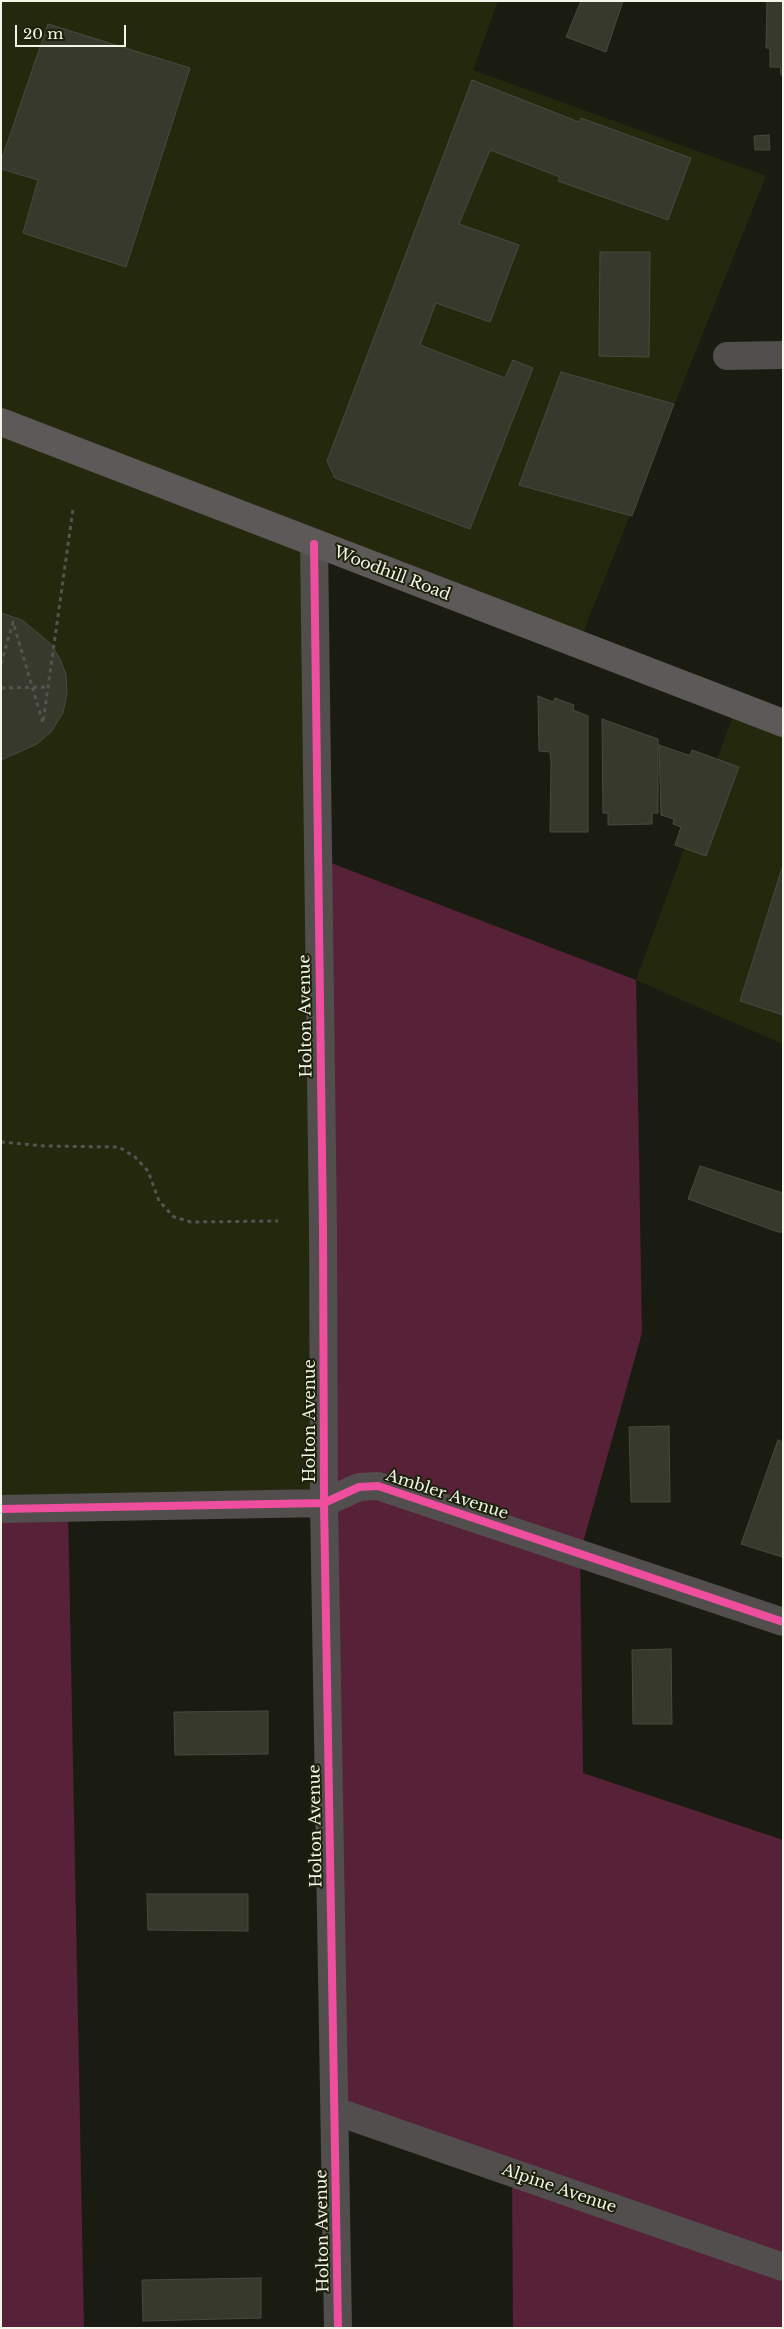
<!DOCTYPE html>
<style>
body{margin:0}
#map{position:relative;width:784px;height:2329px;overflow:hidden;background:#1a1c11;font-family:"Libre Baskerville",serif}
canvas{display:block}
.frame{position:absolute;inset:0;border:2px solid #f2f6e8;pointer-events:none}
.scale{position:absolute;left:15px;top:25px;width:111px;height:22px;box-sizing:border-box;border:2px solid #f2f6e8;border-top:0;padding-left:6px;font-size:15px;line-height:18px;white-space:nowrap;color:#f2f6e8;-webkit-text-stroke:4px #1d210c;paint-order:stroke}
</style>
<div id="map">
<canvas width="784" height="2329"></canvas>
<div class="frame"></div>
<div class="scale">20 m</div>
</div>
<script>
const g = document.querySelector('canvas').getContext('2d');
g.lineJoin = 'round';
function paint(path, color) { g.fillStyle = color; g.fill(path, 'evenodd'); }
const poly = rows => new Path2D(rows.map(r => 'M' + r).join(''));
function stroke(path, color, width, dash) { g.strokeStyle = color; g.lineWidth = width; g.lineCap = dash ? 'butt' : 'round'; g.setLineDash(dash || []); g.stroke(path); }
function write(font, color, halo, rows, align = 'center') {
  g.font = font + ' "Libre Baskerville",serif'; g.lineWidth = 4; g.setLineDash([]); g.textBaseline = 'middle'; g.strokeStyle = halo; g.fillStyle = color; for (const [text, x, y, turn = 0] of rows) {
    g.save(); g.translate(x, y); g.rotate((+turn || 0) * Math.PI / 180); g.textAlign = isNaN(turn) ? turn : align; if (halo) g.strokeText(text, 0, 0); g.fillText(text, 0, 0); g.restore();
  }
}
paint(poly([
 [1,1,498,1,473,70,766,176,578,645,315,544,324,1503,1,1509],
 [737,705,783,723,783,1044,636,980]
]), '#24290e');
paint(poly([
 [318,858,636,980,642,1333,580,1553,583,1773,783,1840,783,2328,513,2328,512,2173,335,2111],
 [68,1507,84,2328,1,2328,1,1509]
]), '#572138');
const building = poly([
 [581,1,623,1,606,52,566,37,581,1],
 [767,1,783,1,783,75,781,75,780,67,770,67,770,48,766,48,767,1],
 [48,24,190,68,126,267,23,233,38,180,1,169,1,161,48,24],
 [472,80,579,122,581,118,691,158,668,220,558,181,560,177,490,150,459,224,519,245,490,322,436,303,420,345,505,378,513,360,533,368,470,529,335,478,327,461,472,80],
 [769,135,770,150,755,150,754,136,769,135],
 [600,252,650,252,649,357,599,356,600,252],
 [561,372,674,404,632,516,519,485,561,372],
 [1,613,22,620,50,643,59,657,66,674,67,693,63,713,51,732,37,744,1,760,1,613],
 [538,696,553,702,555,698,574,705,573,710,588,716,588,832,550,832,551,763,550,752,539,751,538,696],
 [602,719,658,739,658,813,652,813,652,824,608,825,608,813,603,813,602,719],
 [659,745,685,754,690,755,692,750,739,767,706,856,675,845,681,827,673,824,674,819,661,815,659,745],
 [783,865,783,1015,740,1001,783,865],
 [700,1166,783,1193,783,1232,778,1232,688,1199,700,1166],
 [669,1426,670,1502,631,1502,629,1427,669,1426],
 [778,1440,783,1442,782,1557,741,1544,778,1440],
 [671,1649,672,1724,633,1724,632,1650,671,1649],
 [268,1711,268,1754,175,1755,174,1712,268,1711],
 [147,1894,248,1894,248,1931,148,1930,147,1894],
 [261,2278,261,2318,143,2321,142,2280,261,2278]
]);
paint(building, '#37392c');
stroke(building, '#484a40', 1);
stroke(poly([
 [1,664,13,622,43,723,73,509],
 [1,688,49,687],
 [1,1142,45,1146,119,1147,135,1157,148,1171,159,1201,174,1217,191,1222,278,1221]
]), '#555350', 3, [4, 4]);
stroke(poly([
 [727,356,783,355],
 [314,544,323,1228,324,1503,338,2328],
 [1,1509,324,1503,359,1487,378,1486,783,1622],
 [335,2111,783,2267]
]), '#514e4d', 28);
stroke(poly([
 [1,422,783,723]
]), '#5c5958', 28);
stroke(poly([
 [314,544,323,1228,324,1503,338,2328],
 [1,1509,324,1503,359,1487,378,1486,783,1622]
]), '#ef4d9e', 8);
write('16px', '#f2f6e8', '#1d210c', [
 ["Woodhill Road",392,574,21],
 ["Holton Avenue",306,1016,-91],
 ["Holton Avenue",310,1421,-90],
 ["Ambler Avenue",447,1495,18],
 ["Holton Avenue",316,1826,-91],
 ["Alpine Avenue",559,2189,19],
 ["Holton Avenue",323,2231,-91]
]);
</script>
